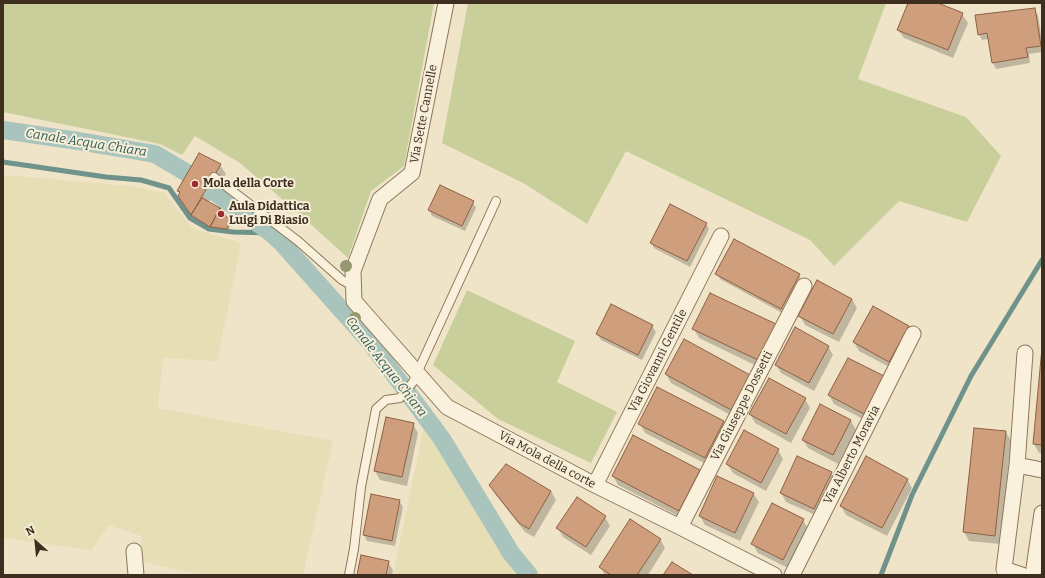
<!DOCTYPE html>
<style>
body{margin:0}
#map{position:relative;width:1045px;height:578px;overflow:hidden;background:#f0e4c8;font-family:Bitter,serif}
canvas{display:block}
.frame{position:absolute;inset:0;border:4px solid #3d2e20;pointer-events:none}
.north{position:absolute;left:16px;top:522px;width:40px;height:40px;-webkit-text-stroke:3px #f7eed8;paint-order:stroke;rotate:333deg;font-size:11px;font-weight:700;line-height:16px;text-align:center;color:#3d2e20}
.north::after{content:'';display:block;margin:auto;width:14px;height:18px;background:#3d2e20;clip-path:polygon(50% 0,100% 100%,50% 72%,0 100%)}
</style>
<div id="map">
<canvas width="1045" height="578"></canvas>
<div class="frame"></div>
<div class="north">N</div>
</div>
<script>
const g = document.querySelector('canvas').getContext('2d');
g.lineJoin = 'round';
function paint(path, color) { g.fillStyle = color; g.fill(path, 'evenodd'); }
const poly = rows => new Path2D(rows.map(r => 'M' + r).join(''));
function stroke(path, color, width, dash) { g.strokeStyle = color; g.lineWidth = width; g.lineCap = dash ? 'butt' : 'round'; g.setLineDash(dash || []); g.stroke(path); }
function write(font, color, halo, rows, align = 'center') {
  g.font = font + ' Bitter,serif'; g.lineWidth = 4; g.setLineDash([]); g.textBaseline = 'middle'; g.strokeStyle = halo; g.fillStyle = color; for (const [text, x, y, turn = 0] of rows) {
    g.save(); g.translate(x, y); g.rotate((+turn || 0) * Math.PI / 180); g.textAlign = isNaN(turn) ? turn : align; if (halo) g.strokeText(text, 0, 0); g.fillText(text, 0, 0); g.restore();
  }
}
paint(poly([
 [3,175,130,186,164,193,193,229,241,243,217,361,163,358,158,408,333,441,303,575,203,575,142,562,141,536,109,525,91,550,3,538],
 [424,427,499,551,518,575,393,575]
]), '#e6deb5');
paint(poly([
 [3,3,434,3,404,166,371,191,348,258,296,211,240,163,195,136,182,155,160,144,3,112],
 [468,3,886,3,858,79,966,117,1001,156,967,222,899,201,834,266,810,240,626,151,587,224,525,184,442,143],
 [467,290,575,341,557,382,617,412,591,463,498,419,433,365]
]), '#c9cf9b');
paint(poly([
 [909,3,936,3,962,14,968,23,953,58,904,38,898,30],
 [1034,9,1038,15,1042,42,1042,52,1029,54,1030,63,996,69,993,63,989,39,982,40,979,34],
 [220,165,226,174,208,203,229,221,231,224,228,231,212,230,198,220,197,222,184,205,179,196,180,194,178,191],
 [473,202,476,208,465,231,432,216,429,210],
 [706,224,709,229,690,267,654,248,651,242],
 [717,274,799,275,802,281,784,314,720,279],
 [852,299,857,308,839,342,805,325,800,316],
 [873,307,909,327,914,336,895,370,859,351,854,342],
 [775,325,763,369,699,338,694,329],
 [652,326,656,332,642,360,601,340,597,334],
 [684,340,749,375,736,418,671,383,666,374],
 [828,346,833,355,814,391,781,373,776,365],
 [1042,359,1042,453,1039,453,1034,444],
 [888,386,869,422,834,404,829,395],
 [805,399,810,408,791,443,755,423,750,414],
 [723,421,728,430,710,466,645,433,640,424],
 [851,421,856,430,838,464,808,448,803,440],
 [413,424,418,433,407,486,380,480,375,471],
 [1006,432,1011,441,1000,544,969,541,964,532],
 [778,450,783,459,766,491,733,473,727,464],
 [699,471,705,480,684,519,618,485,613,476],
 [831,473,836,482,820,517,786,502,781,493],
 [907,479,912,488,887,536,846,515,841,506],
 [490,485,551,491,556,500,534,537,525,532,495,494],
 [753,493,759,502,740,541,705,525,700,516],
 [372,496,399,501,403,507,395,546,367,541,364,535],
 [605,517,610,526,591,555,563,537,558,528],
 [803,520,808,529,788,568,758,553,753,544],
 [660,539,665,548,648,575,605,575,600,567],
 [388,562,393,570,392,575,358,575]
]), '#0003');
stroke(poly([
 [3,162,106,177,141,180,169,188,190,218,209,229,233,232,271,233],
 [881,575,912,495,971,376,1042,260]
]), '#6f938a', 5);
stroke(poly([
 [3,130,78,141,155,154,187,173],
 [210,189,271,233,281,242,370,342,442,439,511,553,529,575]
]), '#a9c4bc', 18);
const building = poly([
 [908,3,938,3,963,13,948,50,897,30,908,3],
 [1035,8,1041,46,1026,48,1028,57,992,63,987,33,978,35,975,15,1035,8],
 [199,153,221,164,191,215,178,196,180,192,177,191,199,153],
 [440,185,474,201,462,226,428,210,440,185],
 [202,198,220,208,210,227,191,215,202,198],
 [670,204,707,223,687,261,650,243,670,204],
 [220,208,230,221,227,229,210,227,220,208],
 [734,239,800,274,781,309,715,274,734,239],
 [817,280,852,299,833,334,798,316,817,280],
 [710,293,776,324,758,360,692,329,710,293],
 [611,304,653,325,638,355,596,334,611,304],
 [873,306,909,326,889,362,853,342,873,306],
 [795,327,829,346,809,383,775,365,795,327],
 [684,339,750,375,731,410,665,374,684,339],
 [1042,348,1042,445,1033,444,1042,348],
 [848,358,884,376,864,414,828,395,848,358],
 [769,378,806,398,786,434,749,414,769,378],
 [657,387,724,421,705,458,638,424,657,387],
 [820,404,851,420,833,455,802,440,820,404],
 [386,417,414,423,402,477,374,471,386,417],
 [974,428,1006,431,995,536,963,532,974,428],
 [744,430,779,449,761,483,726,464,744,430],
 [633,435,700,470,679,511,612,476,633,435],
 [797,456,832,472,814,509,780,493,797,456],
 [866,456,908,479,882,528,840,506,866,456],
 [506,464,551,491,529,529,519,523,489,485,506,464],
 [717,476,754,493,735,533,699,516,717,476],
 [371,494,400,500,392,541,363,535,371,494],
 [577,497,606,516,586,547,556,528,577,497],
 [772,503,804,519,783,560,751,544,772,503],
 [630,519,661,539,637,575,611,575,599,567,630,519],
 [361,555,389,561,386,575,357,575,361,555],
 [672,562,693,575,663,575,672,562]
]);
paint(building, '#cf9f7d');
stroke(building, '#8d5f41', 1);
const lane = poly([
 [214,177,298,241,342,280,353,286],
 [349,575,354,549,361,487,376,409,386,400,400,398,413,382,496,201]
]);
const street = poly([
 [446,3,412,173,380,199,353,271,354,301,447,407,595,485,680,527,774,575],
 [1017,465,1025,353],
 [595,485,721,236],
 [680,527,804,286],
 [134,551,136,575],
 [792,575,913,334],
 [1022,575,1004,569,1017,465,1042,470],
 [1033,575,1042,513]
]);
stroke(lane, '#8d765c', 10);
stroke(street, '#8d765c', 17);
stroke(lane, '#faf1dc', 8);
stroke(street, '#faf1dc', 15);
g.fillStyle = '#96986f';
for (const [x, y] of [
 [346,266],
 [355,318]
]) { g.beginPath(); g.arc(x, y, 6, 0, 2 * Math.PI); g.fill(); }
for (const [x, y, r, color] of [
 [195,184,4,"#9e2a2b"],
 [221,214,4,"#9e2a2b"]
]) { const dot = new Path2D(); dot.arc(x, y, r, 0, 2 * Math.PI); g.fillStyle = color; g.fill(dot); stroke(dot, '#f7eed8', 1.5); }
write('12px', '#3d2e20', '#f7eed8', [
 ["Via Sette Cannelle",424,114,-79],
 ["Via Giovanni Gentile",658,361,-63],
 ["Via Giuseppe Dossetti",742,406,-63],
 ["Via Alberto Moravia",852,455,-63],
 ["Via Mola della corte",547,460,28]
]);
write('bold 12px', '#3d2e20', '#f7eed8', [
 ["Mola della Corte",203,184],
 ["Aula Didattica",229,207],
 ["Luigi Di Biasio",229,221]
], 'left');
write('italic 13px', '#2f5d5a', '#f7eed8', [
 ["Canale Acqua Chiara",86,143,9],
 ["Canale Acqua Chiara",386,367,52]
]);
</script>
